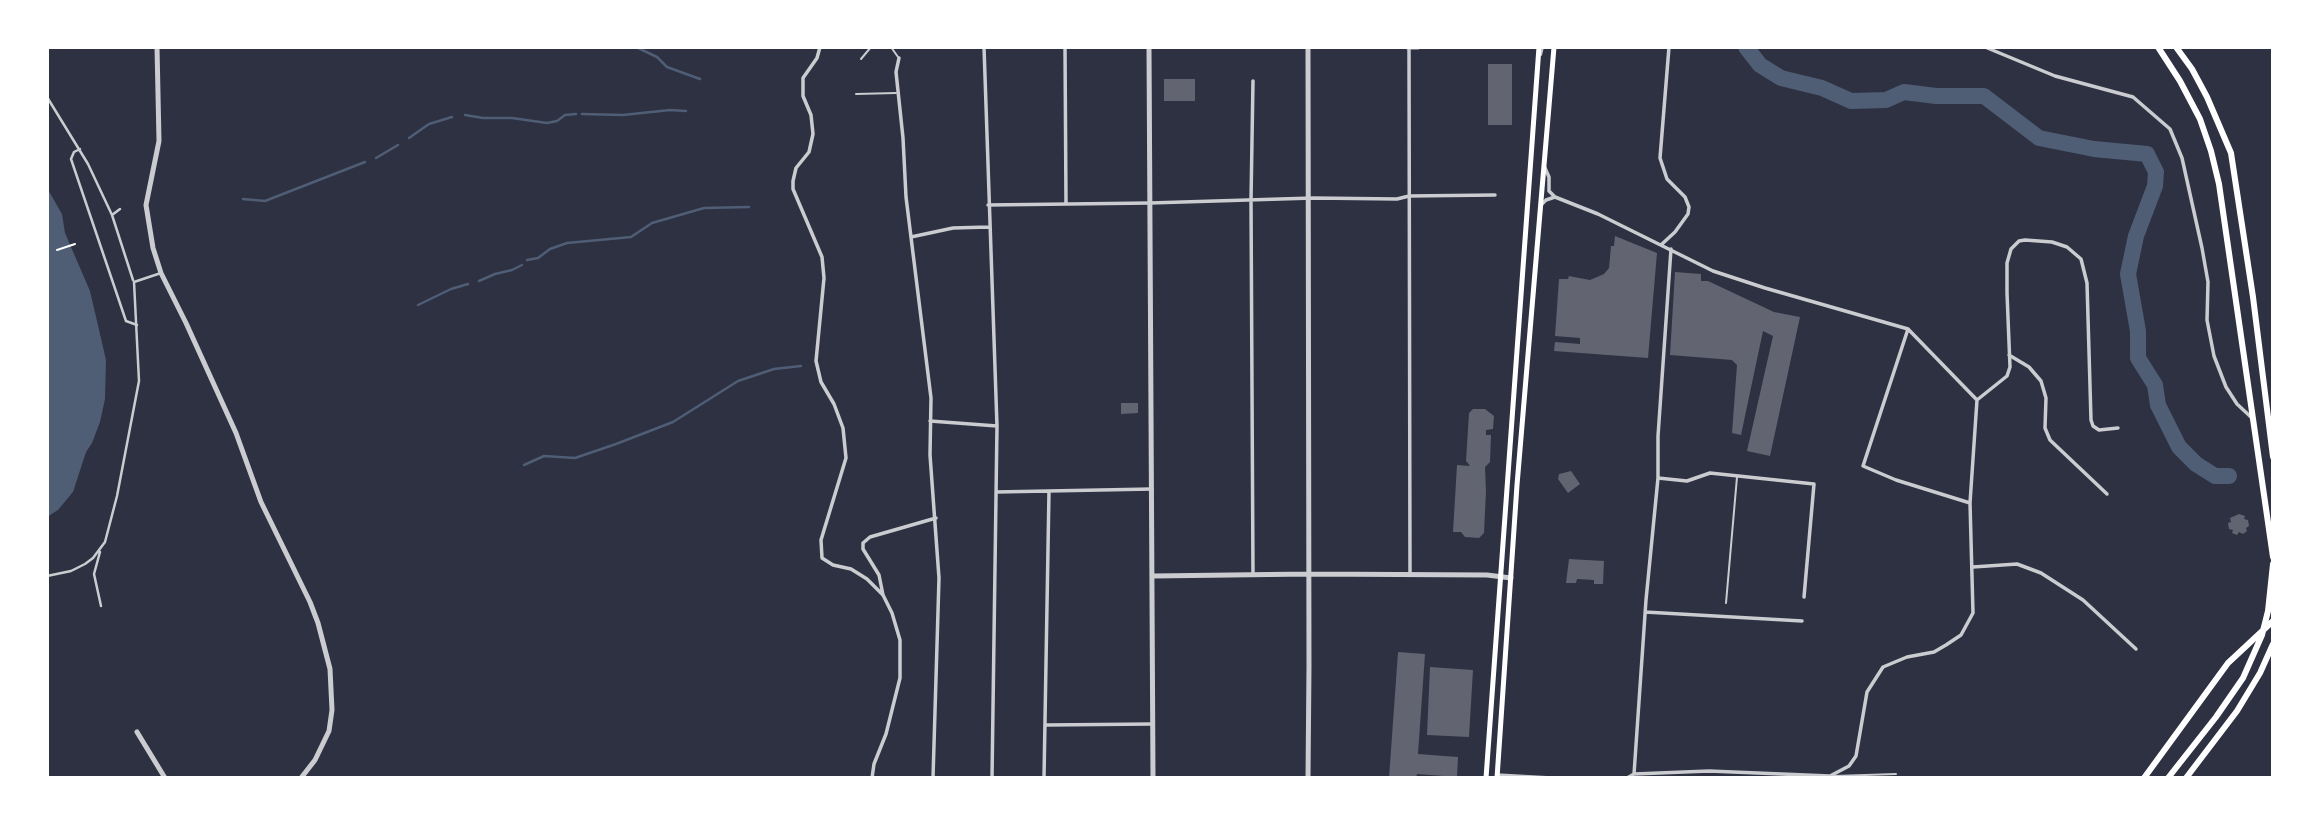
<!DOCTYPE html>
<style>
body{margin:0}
#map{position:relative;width:2320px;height:825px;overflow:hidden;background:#2d3142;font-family:Jost,sans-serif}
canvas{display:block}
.frame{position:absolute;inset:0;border:49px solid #fff;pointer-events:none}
</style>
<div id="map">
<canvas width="2320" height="825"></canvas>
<div class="frame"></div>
</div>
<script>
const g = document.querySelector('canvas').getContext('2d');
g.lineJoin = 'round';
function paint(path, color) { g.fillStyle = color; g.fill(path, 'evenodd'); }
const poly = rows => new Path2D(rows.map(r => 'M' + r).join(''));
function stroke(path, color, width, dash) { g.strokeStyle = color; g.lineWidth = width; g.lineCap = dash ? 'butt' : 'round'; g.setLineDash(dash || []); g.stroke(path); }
paint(poly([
 [47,188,62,214,65,233,90,291,106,360,105,399,100,422,92,443,86,452,73,492,58,510,47,517]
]), '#4f5d75');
stroke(poly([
 [636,47,657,57,667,67,700,79],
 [582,114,623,115,670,110,686,111],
 [465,115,483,118,512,118,547,123,557,121,565,115,576,114],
 [409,138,429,124,452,117],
 [376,158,398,145],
 [243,199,265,201,365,162],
 [527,260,538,258,550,249,567,243,631,237,652,223,704,208,749,207],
 [479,281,495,274,512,270,522,265],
 [418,305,451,289,468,284],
 [524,465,544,456,575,458,616,444,673,422,738,381,774,369,801,366]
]), '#4f5d75', 2.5);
stroke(poly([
 [1746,47,1760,65,1781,78,1822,88,1851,101,1886,100,1904,92,1936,96,1984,96,2039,138,2094,149,2147,154,2156,172,2155,186,2136,236,2128,274,2138,331,2138,358,2155,385,2158,405,2179,447,2196,464,2215,476,2229,476]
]), '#4f5d75', 16);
paint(poly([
 [1488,64,1512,64,1512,125,1488,125],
 [1164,79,1195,79,1195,101,1164,101],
 [1615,236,1657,253,1648,358,1554,351,1555,342,1580,344,1580,338,1555,336,1559,279,1568,279,1569,276,1590,280,1604,274,1609,268,1611,246,1614,246],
 [1675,272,1701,274,1701,281,1708,281,1774,312,1800,317,1770,456,1747,451,1773,336,1763,331,1741,435,1732,433,1737,365,1732,360,1670,355],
 [1121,403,1138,403,1138,413,1121,414],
 [1473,409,1485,409,1494,416,1493,429,1486,430,1486,435,1491,435,1490,462,1485,467,1486,491,1484,533,1479,538,1465,537,1461,532,1453,532,1457,465,1470,466,1466,461,1469,413],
 [1571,471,1580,484,1568,493,1558,479,1559,474],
 [2239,514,2245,516,2244,519,2248,520,2249,526,2246,528,2247,531,2243,534,2239,532,2237,535,2232,533,2233,530,2229,529,2228,523,2231,522,2230,518],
 [1569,559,1604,561,1603,584,1594,584,1594,580,1577,579,1576,583,1566,583],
 [1398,652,1425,654,1418,754,1458,757,1457,777,1417,774,1416,778,1389,778],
 [1430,667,1473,670,1469,737,1427,735]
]), '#626471');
stroke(poly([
 [57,250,75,244]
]), '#fff', 2);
stroke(poly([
 [891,47,898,57],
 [1541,55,1543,47],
 [861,59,871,47],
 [856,94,896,93],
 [1726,603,1737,477],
 [1834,776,1896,774]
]), '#caccd0', 2);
stroke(poly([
 [47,97,88,164,112,215,133,280],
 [80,149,74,152,71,159,126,321,137,325],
 [112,215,120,209],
 [100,552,94,574,101,606],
 [47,576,71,571,85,564,93,558,105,542,117,496,139,381,134,282,161,273]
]), '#caccd0', 2.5);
stroke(poly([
 [820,47,817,58,803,78,803,96,811,115,813,134,809,152,796,168,793,181,793,189,822,257,824,278,816,361,821,382,834,404,843,428,846,458,821,540,822,558,833,565,851,569,867,579,883,595,892,613,900,640,900,678,886,734,874,764,872,778],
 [984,47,997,426,992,778],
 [1065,47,1066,204],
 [1985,47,2055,76,2133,97,2170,129,2182,158,2202,248,2208,282,2207,320,2214,356,2226,387,2237,404,2252,418],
 [1409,48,1410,574],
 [899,58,896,72,903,138,906,197,931,398,930,455,939,578,933,778],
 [1253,81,1251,200,1253,575],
 [1545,168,1549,177,1549,191,1555,197,1598,214,1713,271,1765,288,1908,329,1977,400,1970,503,1973,613,1961,635,1946,645,1934,652,1907,657,1883,667,1867,692,1856,756,1849,766,1830,776,1709,771,1634,774,1627,778],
 [1542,204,1546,200,1555,197],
 [988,205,1150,203,1313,198,1397,199,1409,196,1495,195],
 [911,237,953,228,989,227],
 [1662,244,1675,232,1688,214,1689,207,1685,197,1667,179,1660,158,1669,47],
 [1908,329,1863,466,1896,480,1970,503],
 [2009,355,2029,367,2041,381,2046,398,2045,428,2050,440,2107,494],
 [1977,400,2007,376,2010,367,2007,293,2007,263,2011,249,2019,241,2025,240,2052,242,2067,247,2081,259,2087,283,2091,420,2093,426,2099,430,2118,428],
 [930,421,997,426],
 [1658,478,1687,481,1710,473,1814,484,1804,597],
 [996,492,1152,489],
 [1973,567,2017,564,2041,573,2083,600,2136,649],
 [883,595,879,575,863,549,863,543,870,537,936,518],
 [1645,612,1802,621],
 [1047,725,1152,724],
 [1634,774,1646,600,1658,478,1658,436,1671,249],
 [1497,775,1551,778],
 [1044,778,1049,491]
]), '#caccd0', 3.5);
stroke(poly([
 [157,47,159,141,146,205,153,248,161,273,186,323,236,433,261,502,310,602,318,623,330,669,332,710,329,731,315,760,301,778],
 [1149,47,1153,778],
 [1408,47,1418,47],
 [1153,576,1309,574,1487,575,1511,578],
 [137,732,165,778],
 [1308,778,1309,666,1308,47]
]), '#caccd0', 5);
stroke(poly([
 [1486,778,1539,47],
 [1497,778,1517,485,1554,47]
]), '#fff', 5);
stroke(poly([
 [2158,47,2180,81,2200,119,2211,151,2219,184,2273,557],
 [2176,47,2192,69,2207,97,2231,153,2253,297,2273,457],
 [2144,778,2228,663,2273,621],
 [2168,778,2216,717,2243,678,2262,635,2268,611,2273,564],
 [2186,778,2237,711,2260,673,2273,644]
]), '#fff', 6);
</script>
